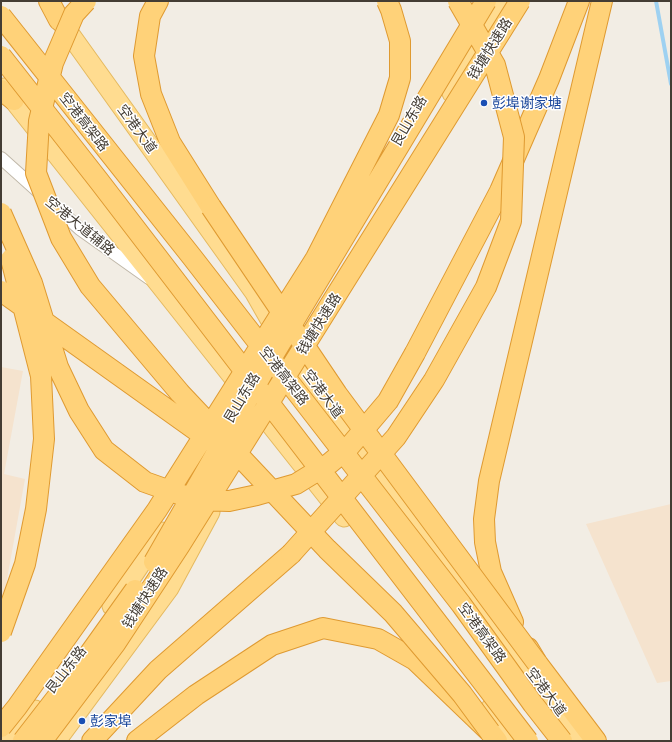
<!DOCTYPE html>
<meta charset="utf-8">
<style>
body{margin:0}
#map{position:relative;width:672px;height:742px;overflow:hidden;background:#f2ede4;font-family:Lato,sans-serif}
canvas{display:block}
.frame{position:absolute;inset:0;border:2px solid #443d34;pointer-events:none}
</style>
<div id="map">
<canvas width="672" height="742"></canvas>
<div class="frame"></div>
</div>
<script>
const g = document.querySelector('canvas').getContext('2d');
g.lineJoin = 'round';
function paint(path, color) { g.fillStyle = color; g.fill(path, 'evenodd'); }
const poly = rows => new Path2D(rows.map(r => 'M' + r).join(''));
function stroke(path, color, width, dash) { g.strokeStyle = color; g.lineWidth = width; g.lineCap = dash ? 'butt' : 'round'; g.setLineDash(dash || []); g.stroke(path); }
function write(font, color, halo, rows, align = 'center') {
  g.font = font + ' Lato,"Noto Sans SC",sans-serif'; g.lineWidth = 3; g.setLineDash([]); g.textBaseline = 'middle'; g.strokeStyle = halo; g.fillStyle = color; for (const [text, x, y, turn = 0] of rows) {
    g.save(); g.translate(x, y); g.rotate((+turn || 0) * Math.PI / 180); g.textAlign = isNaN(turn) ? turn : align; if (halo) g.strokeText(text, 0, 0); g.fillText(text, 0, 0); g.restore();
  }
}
paint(poly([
 [1,367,23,371,4,474,25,479,4,596,1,595],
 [671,504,671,681,657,683,586,524]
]), '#f5e3ce');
stroke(poly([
 [656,1,671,84]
]), '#9ed1f1', 4);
const minor = poly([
 [1,158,80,229,149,278]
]);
const primary = poly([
 [59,19,255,293,280,337,583,741],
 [4,88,344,517],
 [452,93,506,1],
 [112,606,162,532],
 [491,708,515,741],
 [9,741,35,710],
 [56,741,169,588,210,512]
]);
const trunk = poly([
 [49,1,59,20],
 [158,1,150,16,144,56,151,94,170,142,211,207],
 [1,90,14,100],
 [415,353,500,191,549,79,579,1],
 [513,622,491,572,485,542,484,519,489,481,602,1],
 [528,648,537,663,596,741],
 [92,741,158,670,291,554],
 [137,741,196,695,272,645,323,628,378,639,415,660,490,732,497,741]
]);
stroke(minor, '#c0b8a9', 14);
stroke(primary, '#e5b95f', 21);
stroke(trunk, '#df9a31', 22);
stroke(minor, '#fff', 12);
stroke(primary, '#ffdc90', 19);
stroke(trunk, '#ffd279', 20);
const trunkBridge = poly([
 [86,1,74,14,53,63,39,121,36,173,61,238,90,286,180,393,327,549,393,613,462,694,490,732],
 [1,16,192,257,461,604,533,704,562,741],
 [1,56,99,181,528,741],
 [211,207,337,394,537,663],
 [1,213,32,283,58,367,79,411,104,450,145,482,176,493,197,500,229,501,257,495,296,484,330,463,349,447,388,401,415,353],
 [1,291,214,443],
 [291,554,396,437,434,380,486,287,511,221,514,137,495,65,458,1],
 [154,562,263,372,486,1],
 [1,632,25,564,36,509,44,439,41,376,11,259],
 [1,727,17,707,157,510,316,258,389,115,400,78,400,41,391,10,387,1],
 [23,741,75,674,135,590],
 [42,741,115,644,180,545,520,1]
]);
stroke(trunkBridge, '#df9a31', 22, []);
stroke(trunkBridge, '#ffd279', 20);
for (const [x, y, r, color] of [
 [484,103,4,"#1a4fb4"],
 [82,721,4,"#1a4fb4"]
]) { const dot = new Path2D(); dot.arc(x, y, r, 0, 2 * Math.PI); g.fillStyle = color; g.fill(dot); stroke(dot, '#fff', 1.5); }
write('14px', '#443d34', '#fff', [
 ["钱塘快速路",490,49,-58],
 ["艮山东路",409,121,-60],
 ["空港高架路",84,122,52],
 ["空港大道",137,129,54],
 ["空港大道辅路",80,226,39],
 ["钱塘快速路",319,324,-58],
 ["空港高架路",284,376,52],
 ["空港大道",323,394,53],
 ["艮山东路",242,398,-59],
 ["钱塘快速路",145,598,-57],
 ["空港高架路",482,633,54],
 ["艮山东路",66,670,-52],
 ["空港大道",546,692,53]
]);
write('14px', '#164399', '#fff', [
 ["彭埠谢家塘",492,103],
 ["彭家埠",90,721]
], 'left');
</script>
